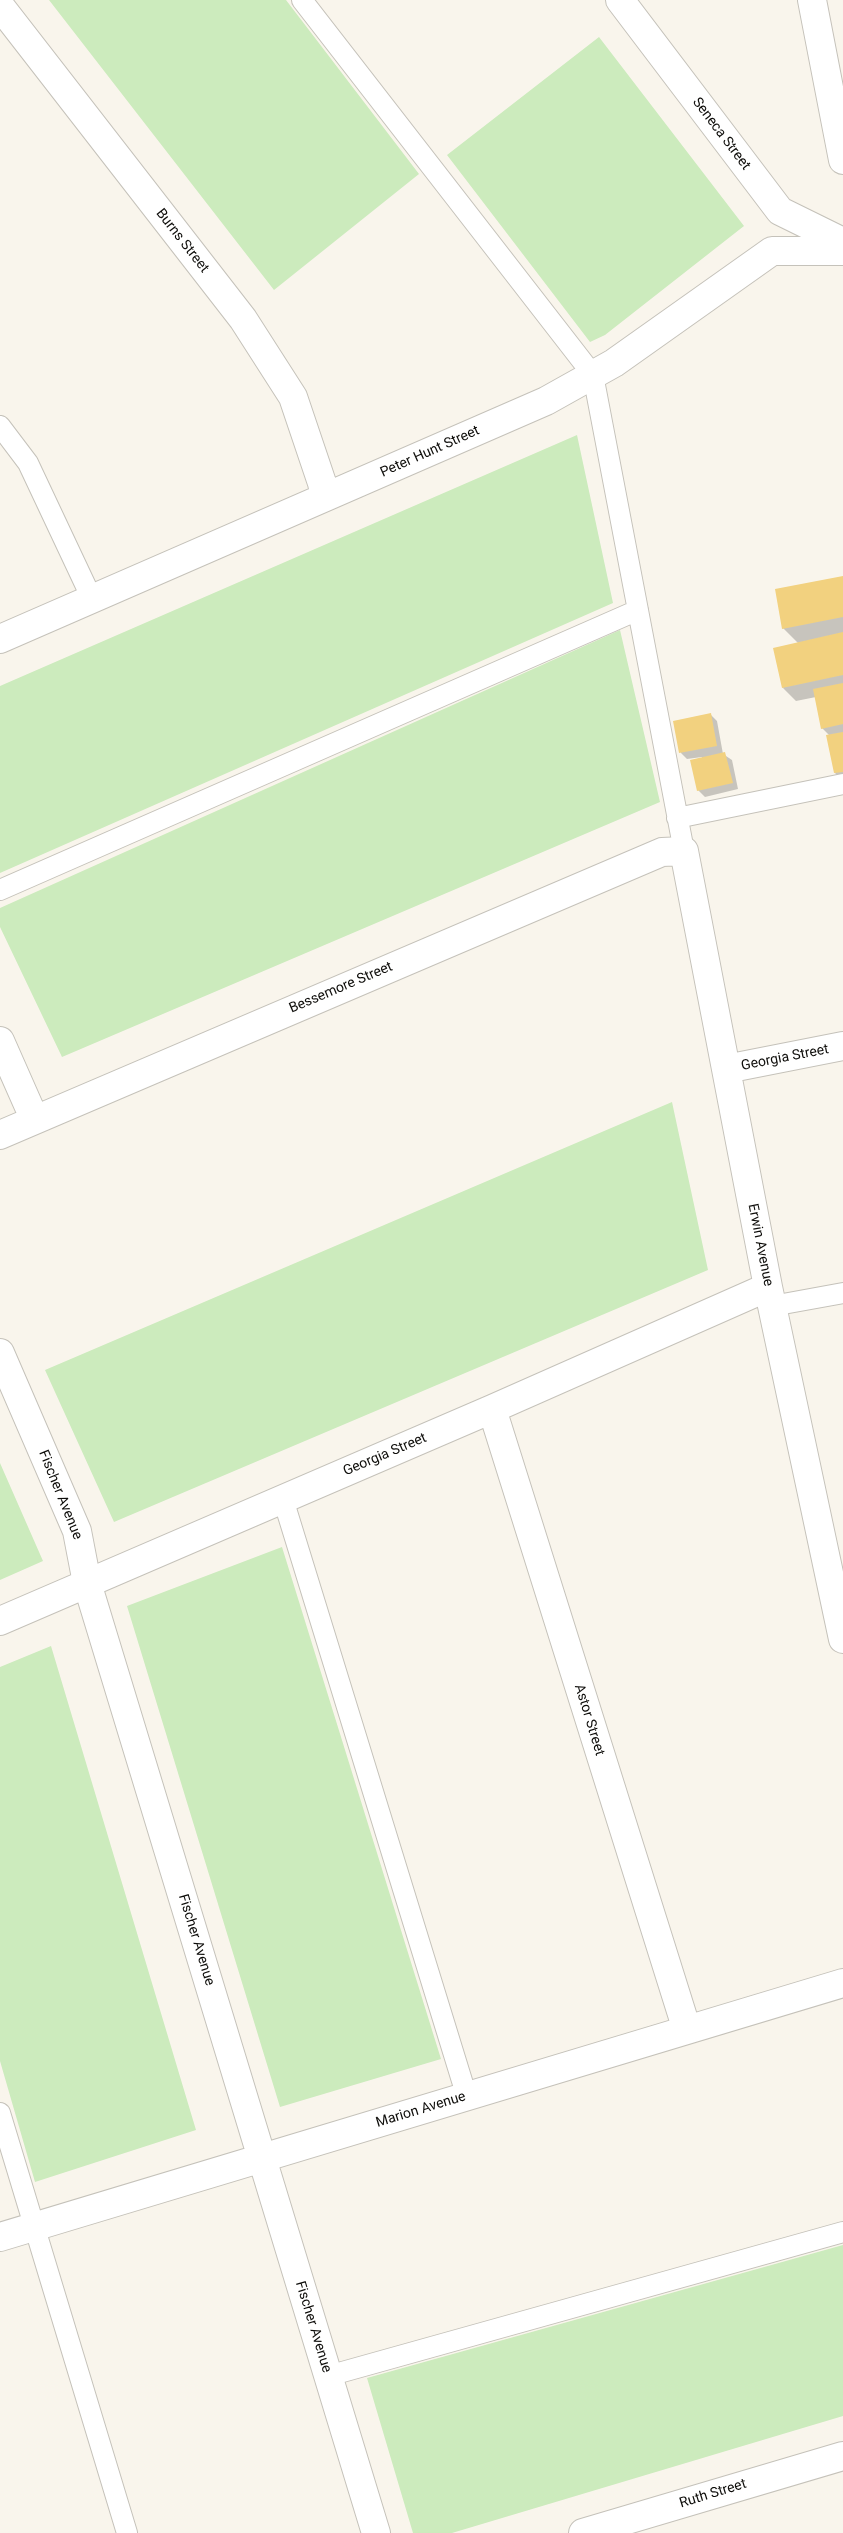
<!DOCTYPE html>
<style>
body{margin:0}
canvas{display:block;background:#f9f5ec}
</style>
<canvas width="843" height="2533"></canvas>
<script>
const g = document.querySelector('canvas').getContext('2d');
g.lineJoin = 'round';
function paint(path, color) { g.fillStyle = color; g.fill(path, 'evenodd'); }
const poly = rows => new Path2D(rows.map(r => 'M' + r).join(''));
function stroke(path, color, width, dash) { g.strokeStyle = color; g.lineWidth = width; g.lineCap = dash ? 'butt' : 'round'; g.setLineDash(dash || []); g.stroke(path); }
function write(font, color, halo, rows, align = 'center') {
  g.font = font + ' Roboto,sans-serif'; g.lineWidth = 4.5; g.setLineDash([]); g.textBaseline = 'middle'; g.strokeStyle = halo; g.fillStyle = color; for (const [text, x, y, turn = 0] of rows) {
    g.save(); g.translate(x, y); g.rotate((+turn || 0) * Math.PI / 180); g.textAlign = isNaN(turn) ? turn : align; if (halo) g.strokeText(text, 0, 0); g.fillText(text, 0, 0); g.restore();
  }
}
paint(poly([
 [49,0,286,0,419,174,274,290],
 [599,37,744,226,605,335,590,342,447,155],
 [577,435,613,603,0,873,0,686],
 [620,630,660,802,62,1057,0,927,0,908],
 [672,1102,708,1270,114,1522,45,1370],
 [0,1463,43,1561,0,1580],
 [282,1547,441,2059,280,2107,127,1606],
 [51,1646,196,2130,35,2182,0,2061,0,1667],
 [843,2245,843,2416,452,2533,413,2533,367,2378]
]), '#ccebbd');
paint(poly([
 [843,578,843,781,835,773,830,736,822,728,816,697,796,701,783,688,798,643,783,628],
 [711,715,717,721,723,754,732,760,738,789,705,797,698,790,702,757,687,759,681,753,675,722]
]), '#0003');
paint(poly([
 [843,576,843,617,782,629,775,589],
 [843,632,843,675,782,688,773,648],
 [843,683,843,724,821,729,813,689],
 [711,713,717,746,679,753,673,721],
 [843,732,843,772,834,773,826,735],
 [725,752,733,783,697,791,690,760]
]), '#f2d17f');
const lane = poly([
 [302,0,593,375,684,851],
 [0,426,28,463,92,599],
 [677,818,843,784],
 [0,890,638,610],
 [772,1306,843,1293],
 [283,1499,467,2097],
 [0,2113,127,2533],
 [328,2376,843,2232]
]);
const street = poly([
 [620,0,780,211,843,242],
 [812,0,843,160],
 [0,6,243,319,293,397,322,483,325,497],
 [0,639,546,401,614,363,772,251,843,251],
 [0,1041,34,1118],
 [726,1069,843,1046],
 [0,1135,662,852,684,851,768,1287,843,1639],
 [0,1353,77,1531,87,1583,376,2533],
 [492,1409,687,2030],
 [0,1621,492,1409,768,1287],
 [0,2237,843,1983],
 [583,2533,843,2456]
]);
stroke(lane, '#c5c2ba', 22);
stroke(street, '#c5c2ba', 30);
stroke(lane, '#fff', 20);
stroke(street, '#fff', 28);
write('14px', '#0d0c09', '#fff', [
 ["Seneca Street",721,134,53],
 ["Burns Street",182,241,52],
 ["Peter Hunt Street",430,452,-24],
 ["Bessemore Street",341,988,-23],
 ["Georgia Street",785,1058,-11],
 ["Erwin Avenue",760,1245,79],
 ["Georgia Street",385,1455,-23],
 ["Fischer Avenue",60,1495,68],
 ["Astor Street",589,1720,73],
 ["Fischer Avenue",196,1940,73],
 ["Marion Avenue",421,2110,-17],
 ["Fischer Avenue",313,2327,73],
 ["Ruth Street",713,2494,-17]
]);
</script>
